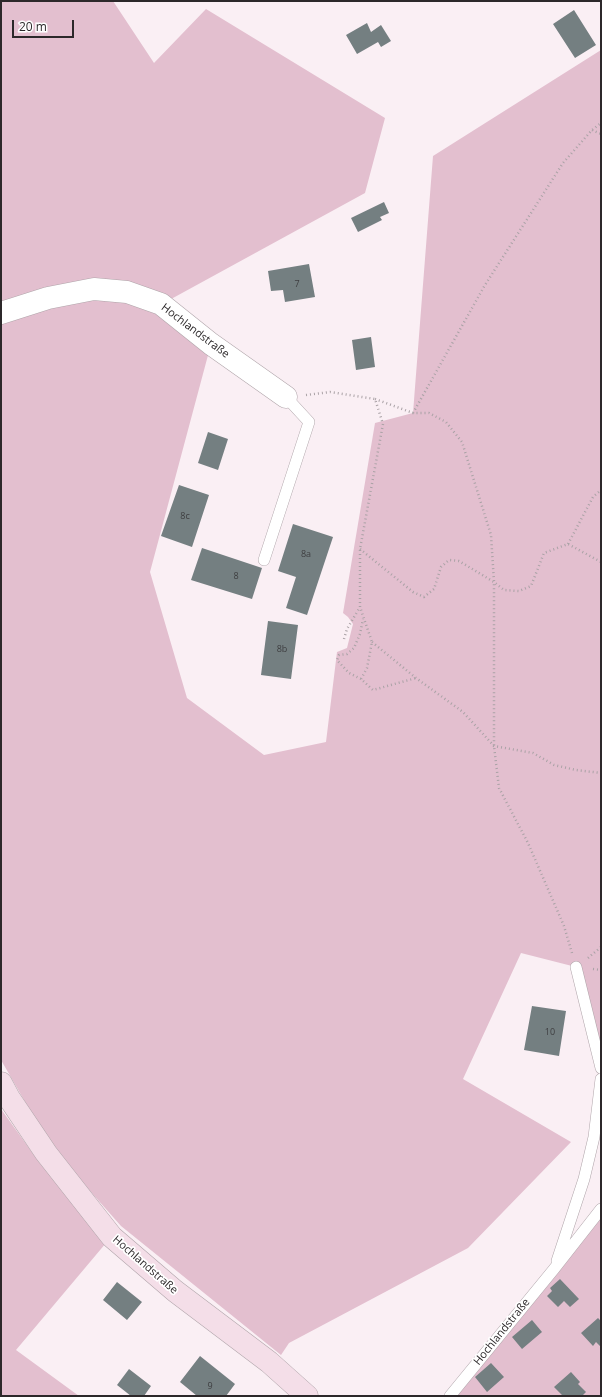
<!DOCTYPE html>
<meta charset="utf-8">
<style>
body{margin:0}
#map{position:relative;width:602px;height:1397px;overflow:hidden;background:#faeff4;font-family:"Open Sans",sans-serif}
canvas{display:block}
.frame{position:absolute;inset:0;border:2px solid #2c282a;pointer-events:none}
.scale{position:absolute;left:12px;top:20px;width:62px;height:18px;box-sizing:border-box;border:2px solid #2c282a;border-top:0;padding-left:5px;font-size:12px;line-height:14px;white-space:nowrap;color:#2c282a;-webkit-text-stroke:3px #fff;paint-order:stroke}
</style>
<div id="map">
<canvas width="602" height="1397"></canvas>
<div class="frame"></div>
<div class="scale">20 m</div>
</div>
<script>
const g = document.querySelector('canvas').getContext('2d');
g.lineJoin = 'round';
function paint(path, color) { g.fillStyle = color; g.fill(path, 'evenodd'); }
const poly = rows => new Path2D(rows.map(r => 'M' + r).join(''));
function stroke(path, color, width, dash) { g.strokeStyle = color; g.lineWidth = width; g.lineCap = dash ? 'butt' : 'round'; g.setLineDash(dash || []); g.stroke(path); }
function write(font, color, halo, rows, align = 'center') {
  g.font = font + ' "Open Sans",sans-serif'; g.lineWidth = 3.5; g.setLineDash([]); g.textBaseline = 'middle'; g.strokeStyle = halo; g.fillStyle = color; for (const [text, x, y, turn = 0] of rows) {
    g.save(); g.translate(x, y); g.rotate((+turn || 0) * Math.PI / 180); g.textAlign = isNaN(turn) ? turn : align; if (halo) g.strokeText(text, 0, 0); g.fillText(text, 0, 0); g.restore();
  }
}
paint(poly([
 [1,1,113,1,154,63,206,9,385,118,365,193,162,304,211,344,150,572,187,698,264,755,326,742,337,652,347,648,353,624,348,617,343,613,375,423,413,413,433,156,601,50,601,1068,576,967,521,953,463,1079,571,1142,468,1248,289,1343,281,1355,121,1226,51,1147,1,1060],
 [1,1109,39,1162,106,1243,16,1350,79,1396,1,1396],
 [601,1213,601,1396,457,1396]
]), '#e3bfcf');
paint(poly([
 [574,10,596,45,575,58,553,24],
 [367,23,371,32,381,25,391,41,381,47,378,42,357,54,346,35],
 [384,202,389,213,380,217,382,220,358,232,351,218],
 [309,264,315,297,285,302,283,290,271,291,268,271],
 [371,337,375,367,356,370,352,340],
 [208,432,228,439,218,470,198,463],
 [179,485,209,495,192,547,161,536],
 [293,524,333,537,307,615,286,608,296,577,278,571],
 [202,548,262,568,252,599,191,580],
 [268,621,298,625,291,679,261,675],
 [532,1006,566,1011,559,1056,524,1050],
 [560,1279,579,1299,570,1307,564,1301,558,1307,547,1296,552,1291,550,1288],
 [117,1282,142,1302,127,1320,103,1300],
 [598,1318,601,1321,601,1347,596,1342,593,1346,581,1333],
 [532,1320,542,1332,522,1349,512,1337],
 [200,1356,235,1384,226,1396,197,1396,180,1382],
 [491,1363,504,1377,487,1392,475,1377],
 [129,1369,151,1386,144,1396,131,1396,117,1385],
 [571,1372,580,1382,578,1384,586,1392,582,1396,563,1396,554,1387]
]), '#747f81');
const lane = poly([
 [264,560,309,422,286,397],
 [576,967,601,1068],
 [557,1261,584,1179,594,1137,601,1079],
 [450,1396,554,1269,601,1209]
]);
const street = poly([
 [1,313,48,298,94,289,127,292,161,304,211,344,286,397]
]);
const secondary = poly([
 [1,1083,9,1098,46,1153,112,1237,175,1291,269,1362,307,1396]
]);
stroke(lane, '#b0a5aa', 12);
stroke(street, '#b0a5aa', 23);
stroke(secondary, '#b0a5aa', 23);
stroke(poly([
 [592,130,601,134],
 [306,395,330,392,375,399,383,424,360,549,360,607,372,642,367,668,361,679,373,690,416,678],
 [375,399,413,413,429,413,446,422,462,442,491,535,494,582,494,746,499,788,528,843,564,926,572,953],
 [413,413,485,285,563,163,592,130,601,123],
 [568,544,593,497,601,490],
 [360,549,413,592,424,597,434,589,441,567,449,560,459,561,494,582,504,590,519,591,531,586,544,553,568,544,601,562],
 [344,639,347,629,360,607],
 [372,642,416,678,463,712,494,746,533,753,554,765,576,770,601,773],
 [361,679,349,673,337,660,339,655,347,654,354,648,360,634,363,619],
 [588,958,601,947],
 [593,969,601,970]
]), '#aaa2a6', 2.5, [1, 3]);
stroke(lane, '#fff', 11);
stroke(street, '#fff', 22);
stroke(secondary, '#f4dee8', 22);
write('9px', '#3e3e40', null, [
 ["7",297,284],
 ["8c",185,516],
 ["8a",306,554],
 ["8",236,576],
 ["8b",282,649],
 ["10",550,1032],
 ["9",210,1386]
]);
write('11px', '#2c282a', '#fff', [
 ["Hochlandstraße",195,331,37],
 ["Hochlandstraße",145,1265,41],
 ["Hochlandstraße",502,1332,-51]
]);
</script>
